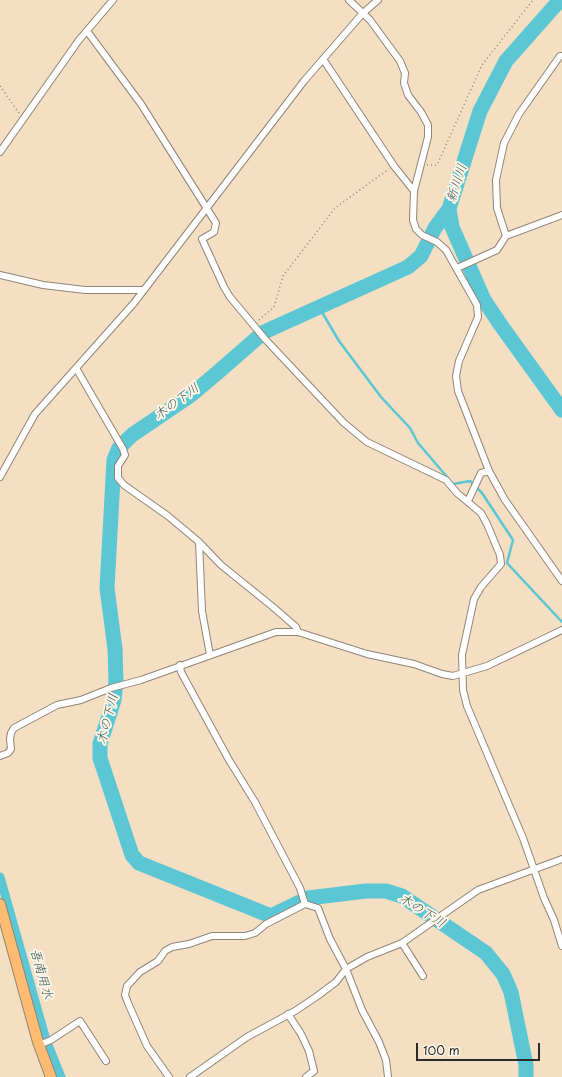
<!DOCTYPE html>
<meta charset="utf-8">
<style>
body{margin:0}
#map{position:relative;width:562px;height:1077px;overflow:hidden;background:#f4dfc2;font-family:"Playpen Sans",sans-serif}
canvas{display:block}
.scale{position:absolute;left:416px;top:1043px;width:124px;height:18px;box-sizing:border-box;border:2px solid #2b2b2b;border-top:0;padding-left:5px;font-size:12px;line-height:14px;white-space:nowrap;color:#2b2b2b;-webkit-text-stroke:3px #fcf5e5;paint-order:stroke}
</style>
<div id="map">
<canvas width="562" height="1077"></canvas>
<div class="scale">100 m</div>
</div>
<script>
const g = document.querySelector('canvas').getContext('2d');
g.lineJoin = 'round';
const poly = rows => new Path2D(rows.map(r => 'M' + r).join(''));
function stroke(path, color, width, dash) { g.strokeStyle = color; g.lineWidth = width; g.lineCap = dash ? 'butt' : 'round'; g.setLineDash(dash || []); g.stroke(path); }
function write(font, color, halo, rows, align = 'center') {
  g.font = font + ' "Playpen Sans","Klee One",sans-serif'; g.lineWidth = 4; g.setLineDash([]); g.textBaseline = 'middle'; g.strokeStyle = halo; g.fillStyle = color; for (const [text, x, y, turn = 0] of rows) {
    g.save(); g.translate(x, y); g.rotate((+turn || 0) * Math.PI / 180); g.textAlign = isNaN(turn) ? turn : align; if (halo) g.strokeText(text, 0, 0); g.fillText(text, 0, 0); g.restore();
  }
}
stroke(poly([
 [319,307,339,341,381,397,410,428,418,443,448,478],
 [451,482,453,484,470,481,482,493,513,540,507,563,562,622]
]), '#5bc7d4', 2.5);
stroke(poly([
 [0,877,46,1040,61,1077]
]), '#5bc7d4', 9);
stroke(poly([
 [560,0,506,61,480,111,449,209,452,227,484,300,500,324,562,410],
 [449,209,435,228,421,256,408,267,264,332,217,373,191,395,132,435,119,448,114,460,107,588,115,649,116,681,114,700,100,744,100,758,132,855,139,863,271,916,308,898,366,891,386,891,402,896,486,953,503,974,511,992,526,1065,526,1077]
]), '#5bc7d4', 15);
const minor = poly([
 [349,0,370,20,400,61,405,73,404,83,408,95,421,112,428,125,428,137,414,191,413,220,416,229,422,235,437,242,446,250,477,305,478,317,459,361,456,376,458,391,489,471,505,500,562,581],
 [87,31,141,104,216,223,214,232,202,239,224,287,230,297,265,339,344,423,367,442,446,480,457,493,481,513,487,524,500,555,501,564,481,587,474,599,462,655,463,690,467,706,523,838,544,898,554,920,562,946],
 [323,59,394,166,414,191],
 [0,152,79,40,113,0],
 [506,236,497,208,496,180,504,143,519,114,560,56,562,56],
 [457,268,497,250,506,236,562,215],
 [0,275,43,285,85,290,144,290],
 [76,368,123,449,125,455,118,466,118,478,124,485,168,516,199,542,202,611,210,655],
 [0,477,35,414,134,303,304,81,363,13,378,0],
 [468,501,481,473,489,471],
 [199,542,221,565,273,607,296,627,298,632],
 [180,665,181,672,229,760,255,802,300,888,305,904],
 [0,756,8,753,11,749,10,739,11,733,14,728,57,705,81,700,111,688,141,680,276,632,298,632,367,654,414,664,442,674,453,676,487,666,562,630],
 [402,943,423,976],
 [288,1014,301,1034,309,1051,314,1071,306,1077],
 [39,1045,51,1040,80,1021,106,1061],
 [169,1077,147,1046,128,1003,125,995,127,986,140,972,158,961,165,951,172,947,189,944,212,936,245,936,255,933,266,924,305,904,318,908,330,939,346,969,362,1010,379,1042,386,1060,388,1077],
 [190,1077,247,1037,295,1011,316,997,336,982,346,969,367,957,402,943,478,890,562,859]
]);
const primary = poly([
 [0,904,38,1042,51,1077]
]);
stroke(minor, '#908576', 8);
stroke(primary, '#908576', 12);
stroke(poly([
 [0,86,19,113],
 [427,165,437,165,482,65,533,0],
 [259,320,274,307,283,276,335,208,389,169]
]), '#908576', 1.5, [1, 3]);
stroke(minor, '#fff', 6);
stroke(primary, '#febb71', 10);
write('italic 13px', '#395a5e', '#fcf5e5', [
 ["新川川",457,183,-72],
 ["木の下川",177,402,-36],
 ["木の下川",108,719,-76],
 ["木の下川",422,911,32],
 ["吾南用水",41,974,74]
]);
</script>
